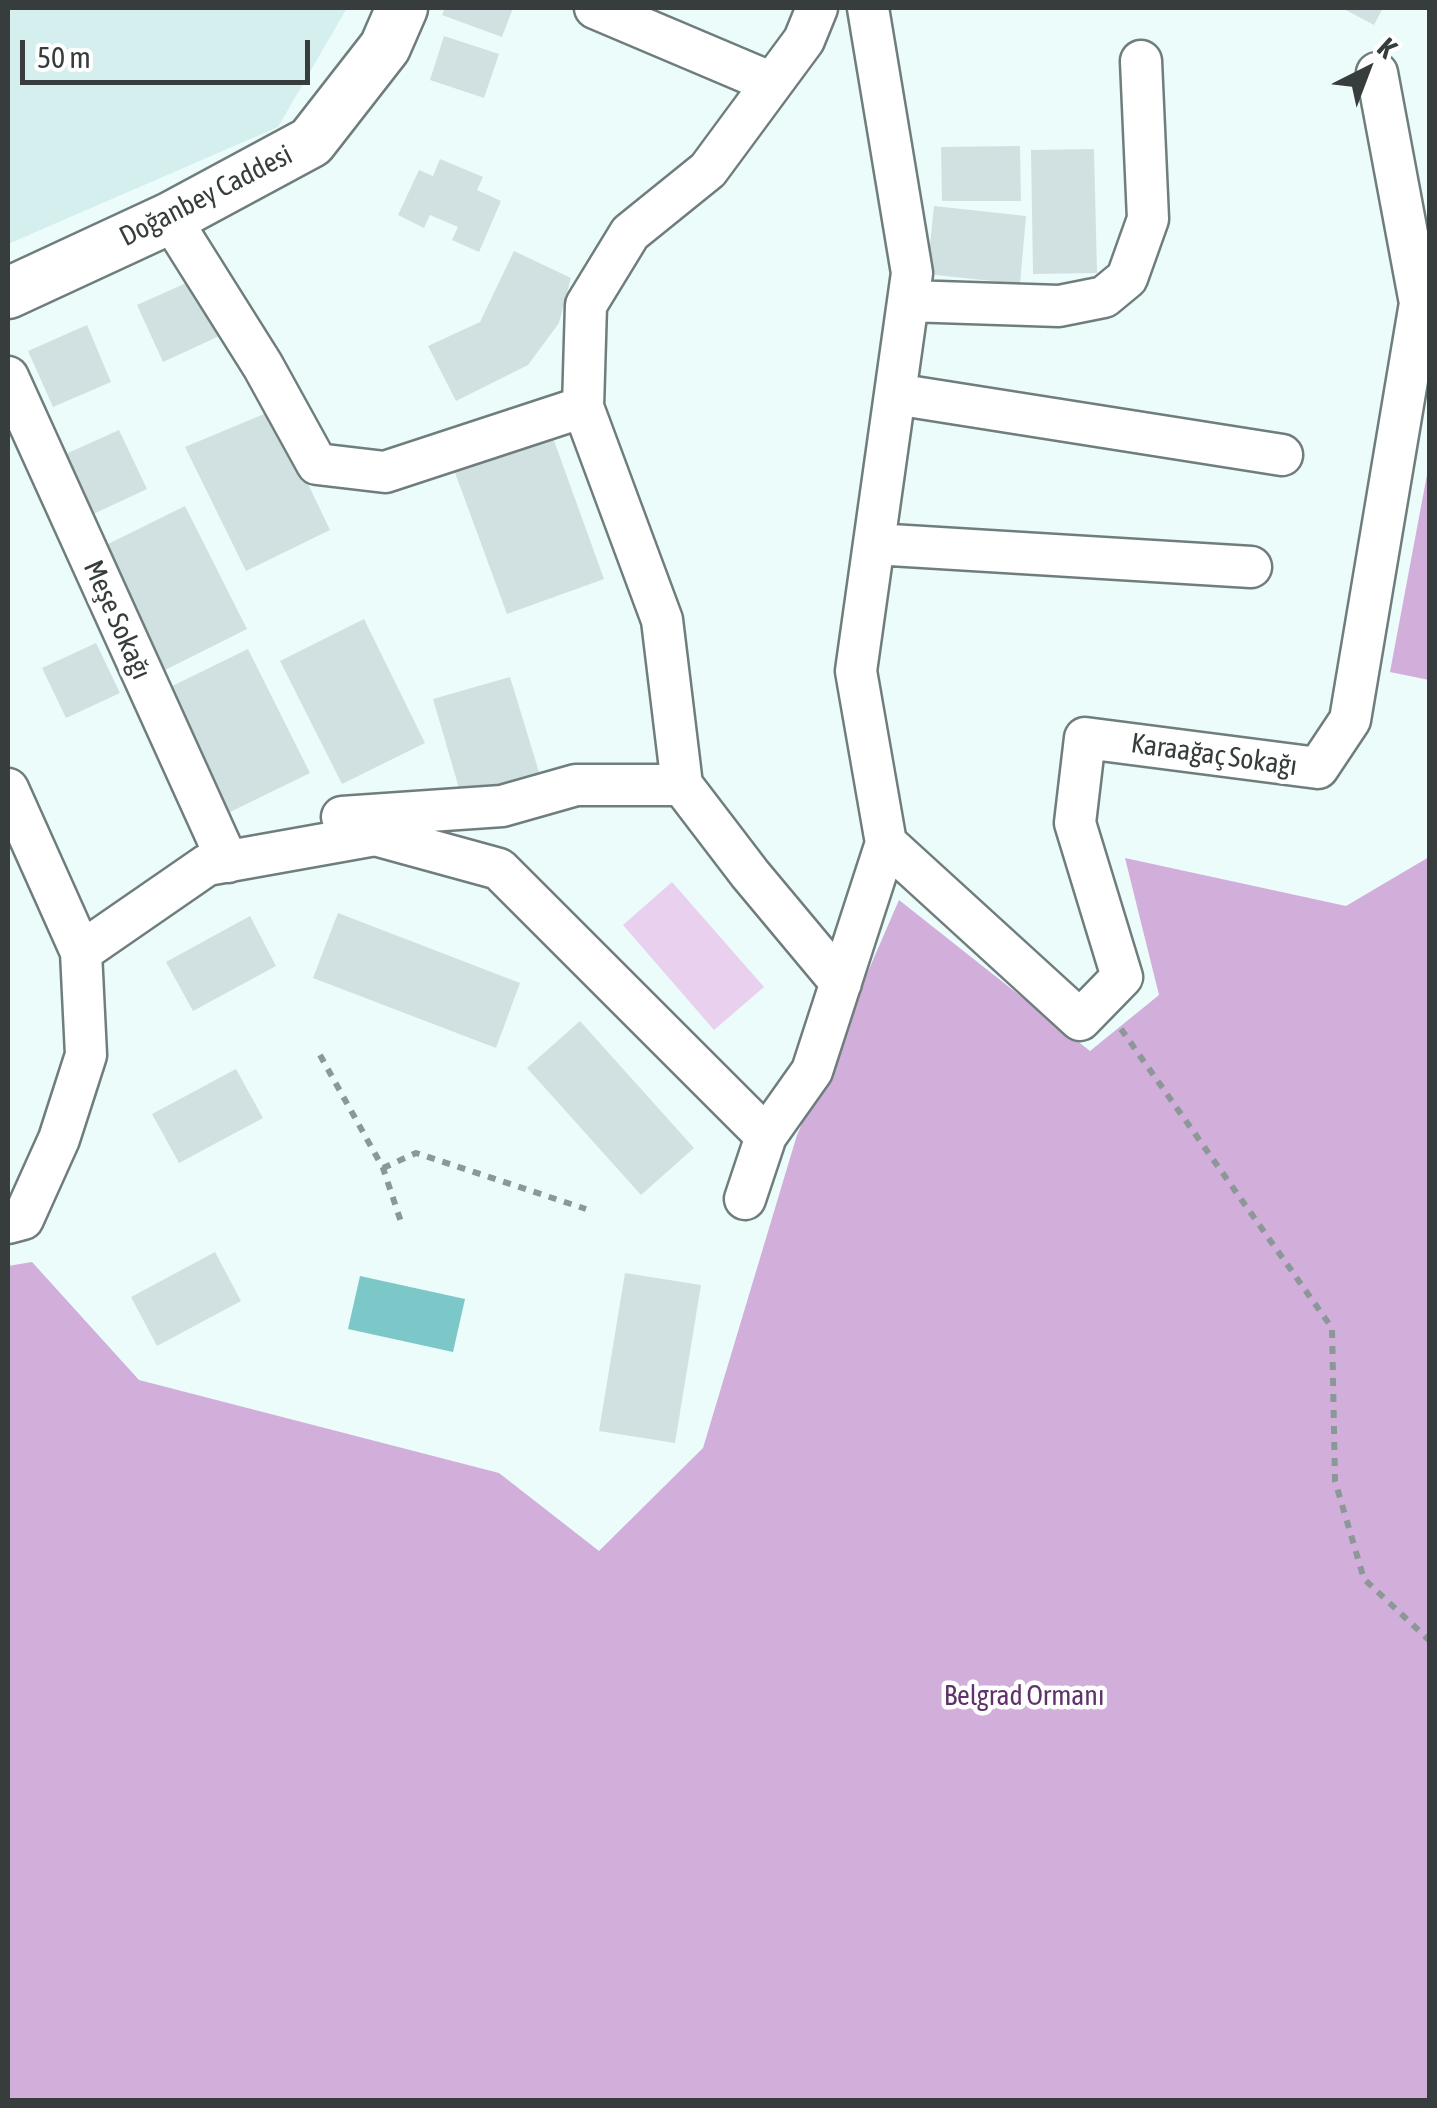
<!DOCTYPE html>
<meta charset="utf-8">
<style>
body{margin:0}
#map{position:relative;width:1437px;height:2108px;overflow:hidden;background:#ebfcfb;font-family:"Asap Condensed",sans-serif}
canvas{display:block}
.frame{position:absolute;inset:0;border:10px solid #373d3d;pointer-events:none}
.north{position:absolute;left:1317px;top:20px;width:100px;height:100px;-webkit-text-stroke:8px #fff;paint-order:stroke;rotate:42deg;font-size:28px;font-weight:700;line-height:40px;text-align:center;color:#373d3d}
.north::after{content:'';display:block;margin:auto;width:35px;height:45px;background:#373d3d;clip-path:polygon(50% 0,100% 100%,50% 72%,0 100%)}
.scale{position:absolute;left:20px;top:40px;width:290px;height:45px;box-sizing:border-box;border:5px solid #373d3d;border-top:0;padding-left:12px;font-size:30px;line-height:35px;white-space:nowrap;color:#373d3d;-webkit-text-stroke:8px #fff;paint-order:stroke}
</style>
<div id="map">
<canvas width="1437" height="2108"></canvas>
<div class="frame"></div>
<div class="north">K</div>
<div class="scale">50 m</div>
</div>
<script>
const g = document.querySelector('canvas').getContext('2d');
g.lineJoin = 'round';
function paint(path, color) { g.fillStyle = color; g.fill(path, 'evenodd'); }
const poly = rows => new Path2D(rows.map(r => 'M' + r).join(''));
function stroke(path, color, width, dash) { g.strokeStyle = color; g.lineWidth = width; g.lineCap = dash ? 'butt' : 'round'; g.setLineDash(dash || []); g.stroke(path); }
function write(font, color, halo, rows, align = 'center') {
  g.font = font + ' "Asap Condensed",sans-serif'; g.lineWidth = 9; g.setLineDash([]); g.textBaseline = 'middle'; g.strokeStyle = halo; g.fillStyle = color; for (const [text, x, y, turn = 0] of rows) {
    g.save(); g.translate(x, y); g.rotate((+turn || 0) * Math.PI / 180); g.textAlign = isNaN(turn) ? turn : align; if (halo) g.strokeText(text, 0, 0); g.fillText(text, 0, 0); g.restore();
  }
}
paint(poly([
 [8,8,347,8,278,127,8,244]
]), '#d5efef');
paint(poly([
 [672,882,764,987,714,1030,623,925]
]), '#e8d0ee');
paint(poly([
 [1429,464,1429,680,1390,672],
 [1429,857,1429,2100,8,2100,8,1266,32,1262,139,1380,499,1473,599,1551,703,1448,797,1135,899,900,1090,1051,1159,995,1125,858,1346,906]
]), '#d2aedb');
paint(poly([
 [360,1276,465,1299,453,1352,348,1329]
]), '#7cc7c7');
paint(poly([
 [445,8,513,8,502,37,442,15],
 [1342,8,1383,8,1374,25],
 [444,36,499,54,484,98,430,80],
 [1020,146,1021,201,942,201,941,147],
 [1094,149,1097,273,1033,274,1031,150],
 [440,159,483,177,477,190,501,201,479,252,452,240,458,227,430,215,424,228,398,215,419,170,433,176],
 [934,206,1026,216,1020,284,927,274],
 [514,251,571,278,559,323,528,365,456,401,428,346,480,322],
 [202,276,228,332,163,362,137,305],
 [87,325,111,382,53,407,28,351],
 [264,414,278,421,330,530,246,571,185,447],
 [119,430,147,489,87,517,59,457],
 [552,435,604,579,507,614,454,470],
 [185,506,247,629,163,671,102,547],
 [364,619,425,743,342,784,280,661],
 [96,643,120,693,66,718,42,668],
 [248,649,310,773,226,814,164,690],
 [510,677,539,772,461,795,433,699],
 [338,913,520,983,496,1048,313,978],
 [250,916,276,966,193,1011,166,962],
 [580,1021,694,1148,641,1195,527,1068],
 [236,1069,263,1118,179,1163,152,1114],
 [215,1252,241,1301,157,1346,131,1297],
 [625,1273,701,1285,675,1443,599,1431]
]), '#d1e1e1');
const minor = poly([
 [595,8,772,83],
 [817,8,804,40,708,170,630,233,586,305,583,407,662,620,682,785,750,874,841,983],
 [170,218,263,366,317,464,385,472,583,407],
 [908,301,1059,306,1104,297,1127,278,1148,219,1141,61],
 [8,377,228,862],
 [895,394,1282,455],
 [874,544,1251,567],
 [8,789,81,952],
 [342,817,502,806,576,785,682,785],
 [886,843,1080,1020,1122,977,1075,823,1085,738,1318,768,1350,720,1420,303,1377,73],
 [745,1199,766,1136,812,1071,886,843,856,671,912,273,868,8],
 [8,1223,23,1219,59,1139,86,1055,81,952,207,865,375,835,499,869,766,1136]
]);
const tertiary = poly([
 [8,293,170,218,311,142,385,47,402,8]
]);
stroke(minor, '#6f7d7d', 45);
stroke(tertiary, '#6f7d7d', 55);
stroke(poly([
 [1121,1029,1332,1328,1335,1481,1364,1579,1430,1641],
 [320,1055,383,1168,401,1222],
 [383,1168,416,1153,586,1209]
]), '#8c9797', 6, [8, 8]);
stroke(minor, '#fff', 40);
stroke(tertiary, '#fff', 50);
write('28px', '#373d3d', '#fff', [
 ["Doğanbey Caddesi",206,196,-27],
 ["Meşe Sokağı",117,620,66],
 ["Karaağaç Sokağı",1214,755,8]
]);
write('28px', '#5f326a', '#fff', [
 ["Belgrad Ormanı",1024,1696]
]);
</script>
